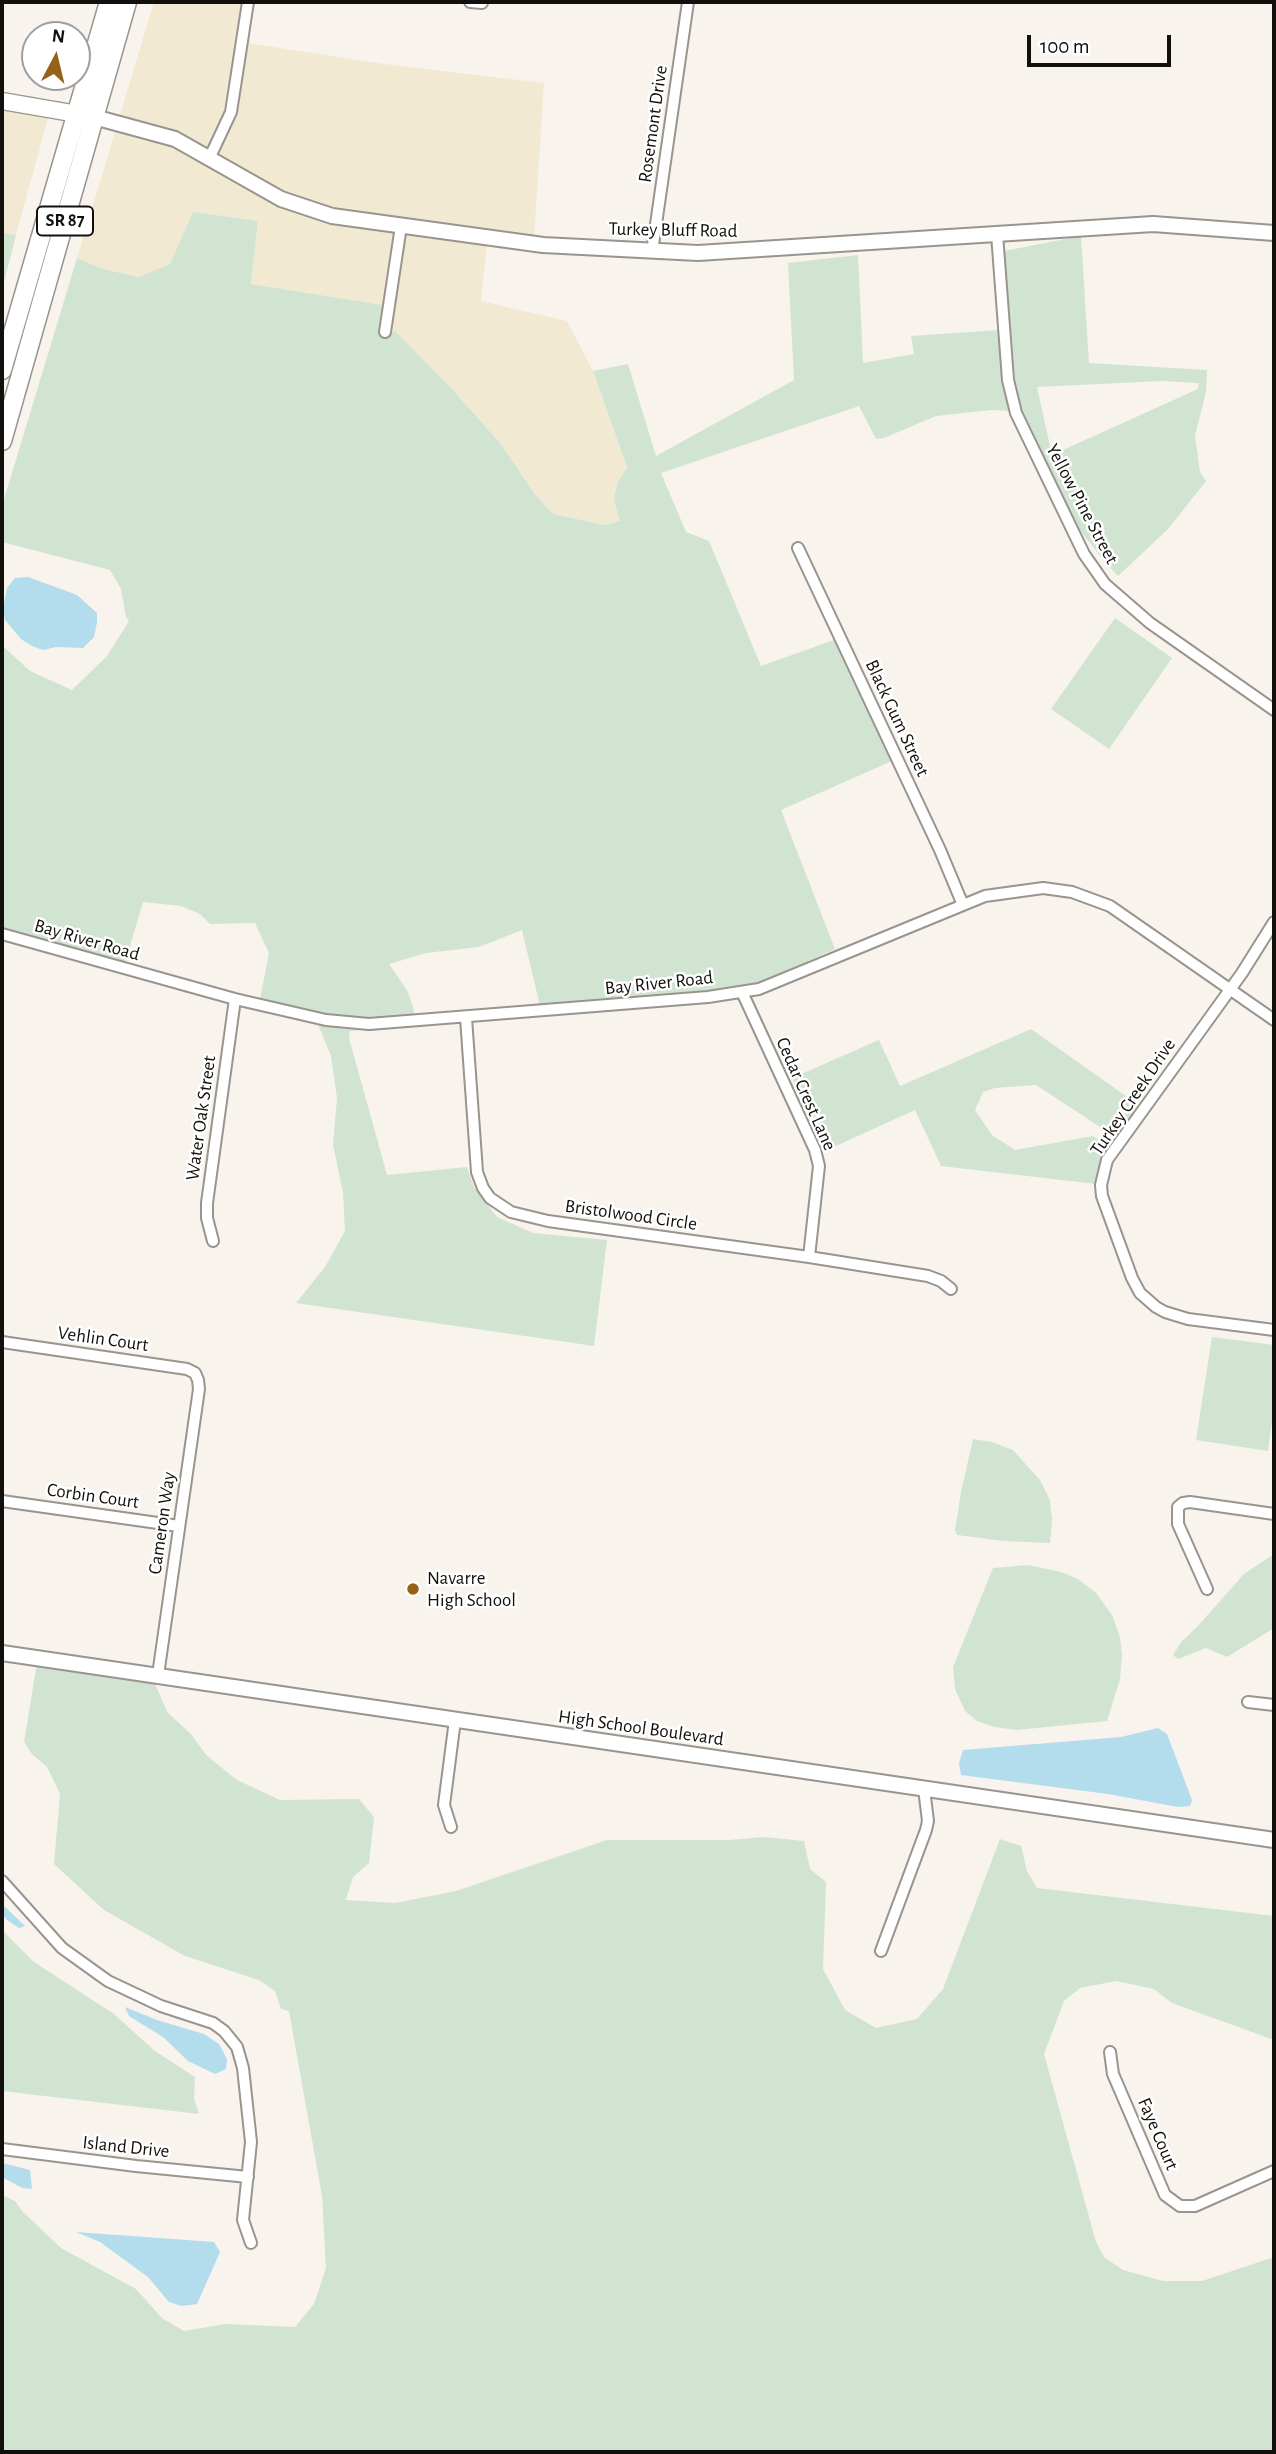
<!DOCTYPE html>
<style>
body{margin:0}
#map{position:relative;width:1276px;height:2454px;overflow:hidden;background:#f8f3ec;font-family:"Alegreya Sans",sans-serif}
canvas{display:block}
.frame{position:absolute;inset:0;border:4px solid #11100d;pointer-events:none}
.north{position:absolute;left:21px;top:21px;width:70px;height:70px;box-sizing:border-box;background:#fff;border:2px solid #a09f9e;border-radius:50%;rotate:7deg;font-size:19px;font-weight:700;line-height:28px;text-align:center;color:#11100d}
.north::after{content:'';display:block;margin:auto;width:24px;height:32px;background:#976218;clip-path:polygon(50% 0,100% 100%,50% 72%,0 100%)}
.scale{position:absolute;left:1027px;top:35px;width:144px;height:32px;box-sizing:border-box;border:4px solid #11100d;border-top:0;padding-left:9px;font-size:21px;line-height:24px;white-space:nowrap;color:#11100d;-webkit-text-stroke:5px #fff;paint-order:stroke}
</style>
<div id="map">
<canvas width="1276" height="2454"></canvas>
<div class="frame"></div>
<div class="north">N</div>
<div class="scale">100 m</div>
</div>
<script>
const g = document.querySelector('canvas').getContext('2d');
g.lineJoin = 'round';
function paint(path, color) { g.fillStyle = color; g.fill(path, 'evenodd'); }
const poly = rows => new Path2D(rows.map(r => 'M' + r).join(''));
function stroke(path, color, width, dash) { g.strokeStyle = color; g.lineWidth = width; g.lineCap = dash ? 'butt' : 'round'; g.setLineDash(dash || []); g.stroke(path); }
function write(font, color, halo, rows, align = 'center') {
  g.font = font + ' "Alegreya Sans",sans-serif'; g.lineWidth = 5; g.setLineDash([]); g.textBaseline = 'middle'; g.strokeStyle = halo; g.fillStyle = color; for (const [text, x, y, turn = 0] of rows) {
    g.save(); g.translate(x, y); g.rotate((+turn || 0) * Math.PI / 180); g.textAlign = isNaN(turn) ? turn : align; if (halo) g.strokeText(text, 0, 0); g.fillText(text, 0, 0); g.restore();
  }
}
paint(poly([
 [154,2,243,2,227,111,207,152,119,118],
 [247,43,384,64,544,83,534,238,332,210,283,194,216,156,236,113],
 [2,107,49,114,16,235,2,233],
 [116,129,173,145,279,205,396,231,384,307,383,305,251,284,258,221,193,213,170,264,139,277,103,269,77,258],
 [405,232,487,243,481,301,567,321,593,371,627,467,617,484,620,522,605,525,553,514,534,493,501,444,452,389,393,330,391,325]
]), '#f2e9d3');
paint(poly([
 [193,212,258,221,251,284,383,305,380,336,389,338,390,331,395,331,452,389,501,444,534,493,553,514,605,525,620,521,614,500,617,484,627,467,593,371,628,364,656,456,794,380,788,263,858,255,863,363,914,354,911,336,1000,330,1011,411,991,410,936,416,884,438,876,439,859,406,661,473,686,532,709,541,761,666,834,640,892,761,781,810,835,949,758,983,707,991,540,1006,522,930,479,947,426,953,389,964,407,990,413,1007,414,1016,369,1019,327,1015,260,999,269,953,255,923,210,924,200,914,181,906,143,902,125,963,2,928,2,645,30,671,72,690,107,656,129,621,126,617,121,589,110,570,2,542,2,506,77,258,103,269,139,277,170,264],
 [2,233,16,235,2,290],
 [1081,236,1089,363,1207,370,1206,392,1195,436,1200,472,1206,481,1168,529,1118,576,1104,561,1076,525,1021,411,1013,379,1004,251],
 [1161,381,1199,383,1198,389,1052,455,1037,387],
 [1115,618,1172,658,1109,749,1051,709],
 [318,1024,345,1029,363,1030,350,1031,349,1038,387,1175,467,1167,474,1187,497,1217,533,1233,607,1240,594,1346,296,1303,325,1267,345,1231,343,1192,333,1145,337,1098,331,1056],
 [1031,1029,1140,1106,1117,1138,1036,1085,995,1088,983,1092,975,1110,992,1135,1015,1150,1093,1136,1110,1148,1103,1156,1096,1184,941,1166,915,1110,825,1151,792,1078,879,1040,900,1086],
 [1212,1337,1274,1345,1274,1406,1268,1451,1196,1440],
 [973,1439,992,1442,1013,1450,1040,1480,1050,1500,1052,1520,1050,1543,1003,1541,957,1535,955,1530,961,1492],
 [1274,1554,1274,1628,1227,1657,1206,1648,1178,1659,1173,1655,1181,1642,1197,1627,1244,1574],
 [1028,1565,1061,1572,1078,1579,1096,1593,1112,1615,1120,1637,1122,1655,1120,1679,1107,1721,1017,1730,994,1727,977,1721,965,1711,955,1689,953,1667,993,1568],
 [37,1663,153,1680,168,1713,191,1734,206,1755,237,1780,280,1800,359,1799,374,1817,369,1863,353,1877,346,1900,395,1903,456,1891,607,1840,729,1840,764,1837,804,1841,810,1869,826,1882,823,1969,845,2010,876,2028,917,2019,943,1989,1000,1839,1021,1846,1027,1871,1037,1888,1274,1916,1274,2040,1172,2003,1154,1989,1116,1981,1080,1988,1064,2001,1044,2054,1096,2242,1105,2258,1123,2270,1163,2281,1202,2281,1274,2257,1274,2452,2,2452,2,2195,15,2201,22,2211,61,2248,136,2289,162,2318,184,2331,225,2324,295,2327,314,2304,326,2268,322,2196,289,2011,281,2009,275,1991,259,1980,185,1956,104,1910,54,1864,60,1794,47,1767,31,1753,24,1742],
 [2,1930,34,1962,114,2014,155,2051,195,2077,194,2099,199,2114,2,2091]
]), '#d1e4d2');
paint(poly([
 [28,577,77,595,97,613,97,622,94,637,83,648,56,647,43,650,32,646,21,639,5,620,3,609,7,588,15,578],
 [1158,1728,1167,1734,1192,1800,1190,1806,1178,1807,1108,1794,961,1775,959,1763,963,1750,1121,1737],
 [2,1904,25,1926,19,1928,7,1920,2,1914],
 [125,2007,157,2020,204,2034,219,2044,227,2059,226,2069,215,2074,188,2061,163,2037,129,2016],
 [2,2163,30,2170,32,2189,22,2188,2,2177],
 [76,2232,214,2242,220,2252,197,2304,182,2306,169,2302,148,2277,100,2242]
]), '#b3dcec');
const minor = poly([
 [470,2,482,3],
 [209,159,231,112,248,2],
 [997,234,1008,380,1016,413,1084,554,1105,584,1150,623,1274,710],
 [652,252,688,2],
 [385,332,401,226],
 [798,548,940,850,963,905],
 [1274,922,1242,973,1107,1160,1101,1185,1102,1196,1132,1278,1140,1293,1156,1307,1165,1312,1188,1319,1274,1330],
 [2,934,235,999,326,1020,369,1024,708,997,759,989,985,896,1043,888,1072,892,1110,906,1274,1020],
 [742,992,815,1150,819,1166,809,1257],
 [466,1018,477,1172,483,1188,490,1198,511,1212,548,1221,809,1257,928,1276,941,1281,951,1289],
 [213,1241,207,1218,207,1203,235,999],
 [2,1342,187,1369,195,1373,198,1380,199,1389,158,1675],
 [2,1501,179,1526],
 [1207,1589,1178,1524,1178,1507,1183,1503,1190,1502,1274,1514],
 [1248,1702,1274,1705],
 [451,1827,444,1805,455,1720],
 [2,1881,62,1948,108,1981,161,2006,213,2023,224,2031,237,2047,243,2068,251,2142,243,2220,251,2243],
 [881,1951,926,1830,928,1821,924,1789],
 [1110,2052,1113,2074,1165,2195,1180,2206,1195,2206,1274,2171],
 [2,2149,136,2166,248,2177]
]);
const tertiary = poly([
 [94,117,175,139,281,199,332,216,543,245,698,253,1153,224,1274,233],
 [2,1653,1274,1840]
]);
const secondary = poly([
 [2,101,89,116]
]);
const trunk = poly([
 [2,370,109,2],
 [2,441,127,2]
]);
stroke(minor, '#99948e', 14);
stroke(tertiary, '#99948e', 18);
stroke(secondary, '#99948e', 19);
stroke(trunk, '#99948e', 21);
stroke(minor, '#fff', 10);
stroke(tertiary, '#fff', 14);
stroke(secondary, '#fff', 16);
stroke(trunk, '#fff', 18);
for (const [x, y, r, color] of [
 [413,1589,7,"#976218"]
]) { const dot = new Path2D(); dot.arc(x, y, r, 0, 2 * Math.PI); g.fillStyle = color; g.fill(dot); stroke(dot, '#fff', 2.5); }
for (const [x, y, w] of [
 [65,221,56]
]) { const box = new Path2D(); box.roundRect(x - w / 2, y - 14.5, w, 29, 5); g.fillStyle = '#fff'; g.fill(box); stroke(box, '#11100d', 2); }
write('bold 18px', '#11100d', null, [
 ["SR 87",65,221]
]);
write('19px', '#11100d', '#fff', [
 ["Rosemont Drive",653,124,-82],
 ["Turkey Bluff Road",673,230,1],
 ["Yellow Pine Street",1082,504,62],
 ["Black Gum Street",897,718,65],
 ["Bay River Road",87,940,16],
 ["Bay River Road",659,983,-6],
 ["Cedar Crest Lane",806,1094,66],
 ["Turkey Creek Drive",1133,1097,-56],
 ["Water Oak Street",201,1118,-82],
 ["Bristolwood Circle",631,1215,8],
 ["Vehlin Court",103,1339,8],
 ["Corbin Court",93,1496,8],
 ["Cameron Way",162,1523,-82],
 ["High School Boulevard",641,1728,8],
 ["Faye Court",1158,2134,67],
 ["Island Drive",126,2147,6]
]);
write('19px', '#11100d', '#fff', [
 ["Navarre",427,1578],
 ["High School",427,1600]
], 'left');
</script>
